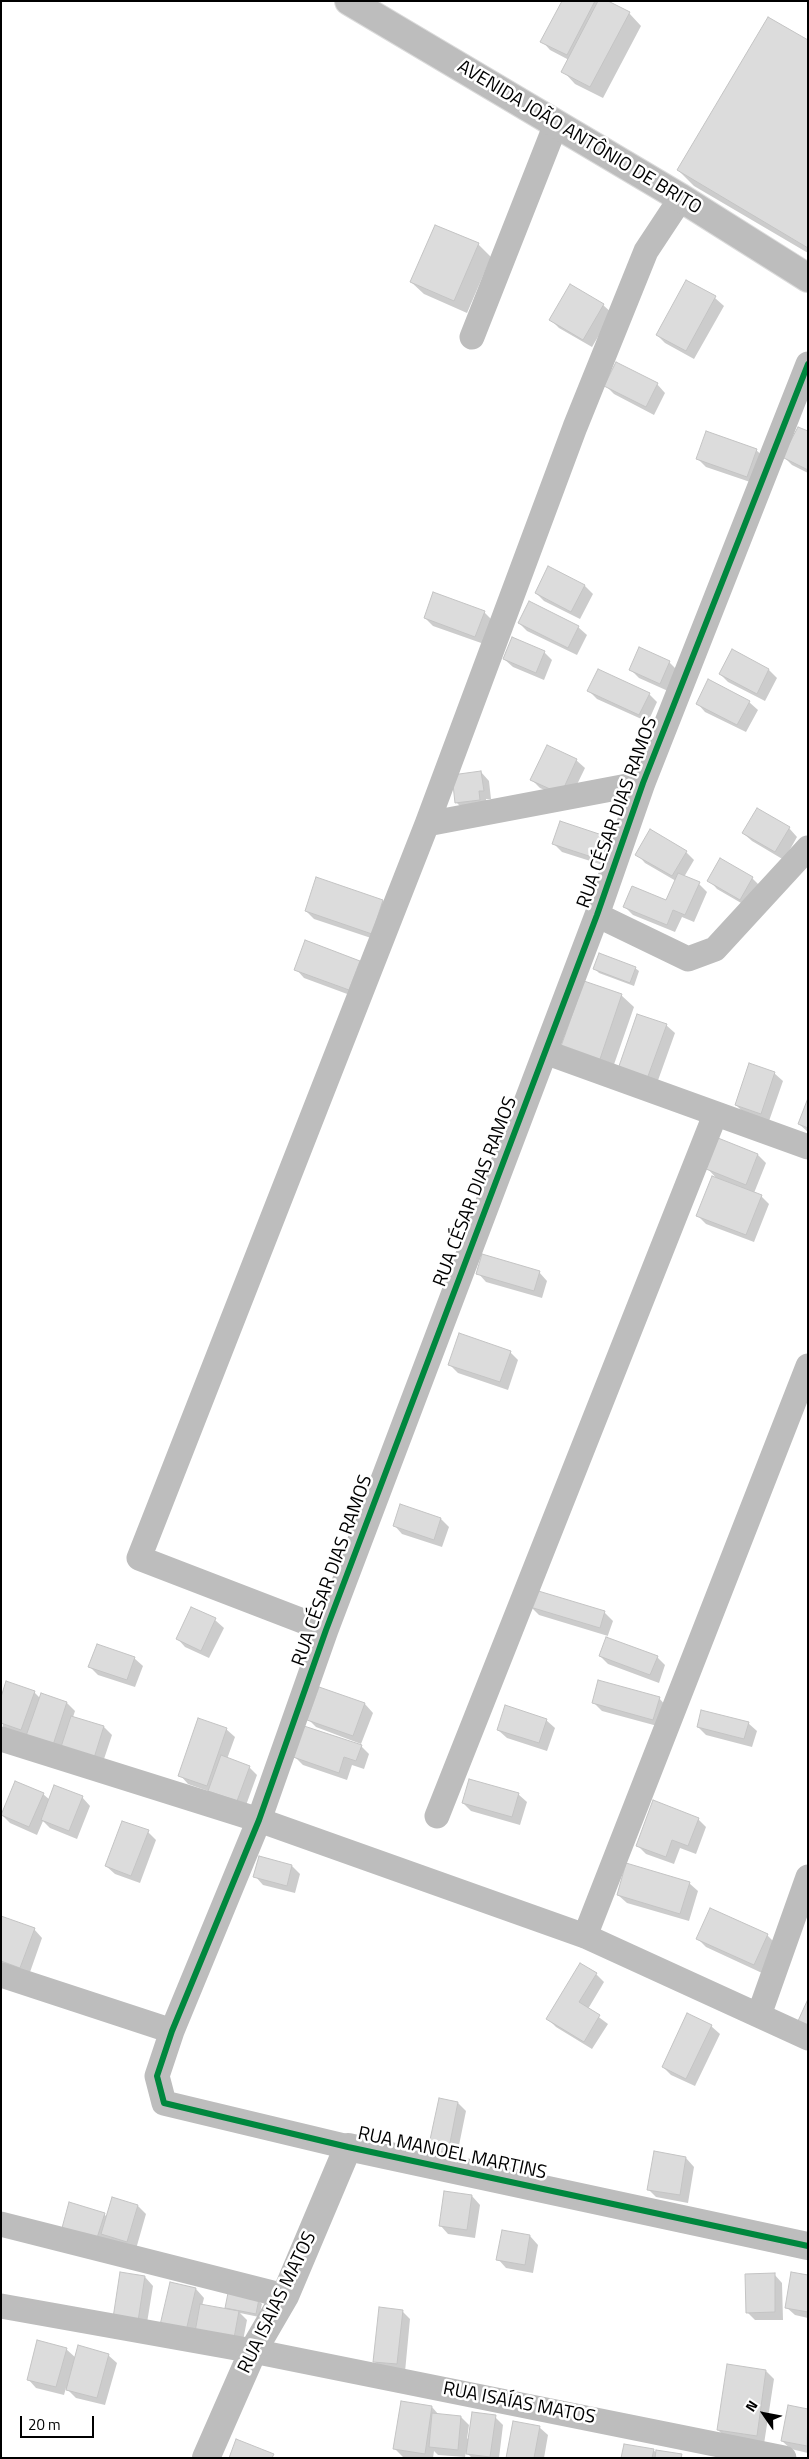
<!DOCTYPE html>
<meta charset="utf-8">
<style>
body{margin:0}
#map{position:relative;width:809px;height:2459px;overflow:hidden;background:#fff;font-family:"Titillium Web",sans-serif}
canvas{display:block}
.frame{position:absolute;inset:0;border:2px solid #000;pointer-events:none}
.north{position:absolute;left:739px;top:2389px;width:50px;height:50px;-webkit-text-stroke:4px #fff;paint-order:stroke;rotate:303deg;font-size:14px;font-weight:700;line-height:20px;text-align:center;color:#000}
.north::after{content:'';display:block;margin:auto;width:18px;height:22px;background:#000;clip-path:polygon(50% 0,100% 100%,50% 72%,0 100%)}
.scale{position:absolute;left:20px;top:2416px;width:74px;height:22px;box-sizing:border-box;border:2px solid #000;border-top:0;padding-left:6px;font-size:15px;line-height:18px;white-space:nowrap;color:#000;-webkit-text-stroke:4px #fff;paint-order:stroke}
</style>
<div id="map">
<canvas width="809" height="2459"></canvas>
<div class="frame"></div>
<div class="north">N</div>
<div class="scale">20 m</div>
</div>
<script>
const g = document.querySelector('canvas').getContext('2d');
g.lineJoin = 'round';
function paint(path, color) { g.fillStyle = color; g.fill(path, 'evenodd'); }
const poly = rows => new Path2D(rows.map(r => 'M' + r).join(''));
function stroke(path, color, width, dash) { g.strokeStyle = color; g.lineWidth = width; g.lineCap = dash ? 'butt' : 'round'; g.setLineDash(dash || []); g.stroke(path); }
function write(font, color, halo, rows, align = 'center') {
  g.font = font + ' "Titillium Web",sans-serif'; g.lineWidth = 5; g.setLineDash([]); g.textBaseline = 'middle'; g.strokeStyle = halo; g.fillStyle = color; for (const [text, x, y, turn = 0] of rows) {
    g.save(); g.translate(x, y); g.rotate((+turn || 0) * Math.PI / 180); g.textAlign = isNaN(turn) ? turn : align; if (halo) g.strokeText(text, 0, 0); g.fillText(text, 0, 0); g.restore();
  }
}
paint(poly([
 [563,1,598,1,629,13,641,26,603,98,575,84,563,71,569,60,550,50,542,41],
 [808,42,808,253,694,186,678,170],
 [435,226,478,244,491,257,467,313,424,294,411,282],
 [687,282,715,298,724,306,694,359,665,343,657,335],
 [603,305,612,313,592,347,559,328,551,320],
 [657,384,665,393,654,415,614,394,606,386],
 [808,433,808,473,792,465,784,457],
 [756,450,765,458,756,484,706,467,697,458],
 [549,568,585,586,593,594,580,619,544,601,536,593],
 [484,612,492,620,484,644,433,626,425,618],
 [519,623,578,627,587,635,577,655,527,631],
 [732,651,769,670,777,678,765,701,728,682,720,674],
 [544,652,552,660,544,680,513,667,504,659],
 [669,662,677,670,668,691,639,678,631,670],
 [709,681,749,702,758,710,746,732,705,712,697,703],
 [589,691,649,694,657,702,648,722,597,699],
 [576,760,585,768,569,801,540,788,532,780],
 [481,772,489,781,491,799,486,799,487,808,465,811,456,802],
 [757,810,789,828,797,837,784,860,752,841,743,833],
 [605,837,613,845,606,866,562,852,554,844],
 [686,852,694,860,684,877,699,884,707,892,694,922,682,917,675,932,633,915,624,906,667,902,676,881,645,863,637,854],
 [317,878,383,901,391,909,380,941,314,919,306,911],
 [752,878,760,886,748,907,717,889,709,880],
 [306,942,358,998,304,978,296,969],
 [635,968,639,971,634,986,599,973,595,969],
 [621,995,634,1007,610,1076,573,1064],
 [666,1025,675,1033,656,1086,628,1076],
 [774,1073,783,1081,769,1121,744,1113,736,1105],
 [808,1102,808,1132,799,1124],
 [719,1140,758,1155,766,1163,754,1193,761,1196,769,1204,754,1242,706,1224,698,1216,718,1180,708,1169],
 [539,1272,547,1281,542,1298,486,1282,478,1273],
 [510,1352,518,1360,508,1390,458,1373,449,1364],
 [441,1519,449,1527,442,1547,402,1534,394,1525],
 [536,1591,605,1613,613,1621,607,1638,657,1657,665,1665,659,1683,608,1664,600,1656,608,1636,539,1615,531,1607],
 [192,1608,215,1620,224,1628,209,1658,185,1647,177,1638],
 [134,1658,143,1666,135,1687,98,1675,90,1667],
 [320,1688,365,1704,373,1713,361,1744,316,1727,308,1719],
 [1,1691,4,1693,34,1692,40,1698,42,1695,67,1703,75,1711,73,1717,104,1727,112,1735,102,1765,3,1728],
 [659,1698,667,1707,661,1727,602,1711,593,1702],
 [546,1720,555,1728,547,1751,507,1738,498,1730],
 [748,1723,757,1731,752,1747,706,1735,698,1727],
 [226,1729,235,1737,227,1759,249,1767,257,1775,245,1808,211,1792,188,1784,180,1775],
 [361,1746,369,1754,364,1769,352,1765,347,1780,303,1765,294,1756],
 [43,1794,50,1800,82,1797,90,1806,77,1839,50,1828,43,1821,37,1835,10,1823,2,1815],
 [518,1794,527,1802,520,1825,471,1811,463,1803],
 [698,1819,706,1827,696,1854,680,1848,674,1864,646,1854,638,1846],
 [148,1832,156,1840,140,1883,115,1874,106,1866],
 [292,1866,300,1874,295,1893,263,1885,255,1876],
 [689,1883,698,1891,689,1921,627,1903,618,1895],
 [1,1918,34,1929,42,1938,29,1975,1,1965],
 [767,1935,775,1943,762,1973,706,1947,698,1939],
 [596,1974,604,1982,588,2009,608,2024,592,2049,556,2027,548,2019],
 [711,2026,720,2034,695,2086,671,2075,663,2067],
 [458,2103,466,2111,456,2160,438,2157,430,2148],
 [686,2158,694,2167,688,2203,656,2197,648,2189],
 [472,2196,480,2205,475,2238,448,2234,440,2225],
 [113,2199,138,2206,146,2214,136,2249,71,2236,104,2214,107,2217],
 [530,2236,538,2245,533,2273,506,2268,498,2259],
 [774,2274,782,2283,783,2320,755,2320,747,2312],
 [808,2276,808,2318,795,2315,786,2307],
 [145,2277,153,2286,146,2329,123,2326],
 [196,2289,204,2298,202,2306,229,2310,226,2307,258,2300,262,2304,259,2317,240,2313,247,2320,242,2346,169,2333],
 [402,2311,410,2319,405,2372,382,2369,374,2361],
 [66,2349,76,2358,108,2355,117,2363,105,2405,76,2398,66,2388,64,2395,36,2388,28,2379],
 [766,2371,774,2379,764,2444,726,2438,718,2430],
 [432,2407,439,2415,461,2417,469,2425,467,2439,495,2417,503,2425,499,2458,472,2458,466,2452,465,2457,438,2455,434,2451,433,2458,403,2457,394,2448],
 [808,2410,808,2453,791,2449,782,2441],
 [539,2427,548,2435,544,2458,508,2458],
 [653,2450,657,2453,681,2456,684,2458,623,2458]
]), '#0003');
const building = poly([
 [562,1,595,1,567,55,540,42,562,1],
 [598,1,608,1,630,12,590,87,561,72,598,1],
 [768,17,808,40,808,248,677,170,768,17],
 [435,225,479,243,454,301,410,282,435,225],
 [686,280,716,296,686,351,656,335,686,280],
 [570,284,604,304,583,340,549,320,570,284],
 [616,362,658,383,646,407,604,386,616,362],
 [798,427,808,431,808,470,782,457,798,427],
 [706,431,757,449,747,477,696,459,706,431],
 [548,566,585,585,571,612,535,593,548,566],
 [433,592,485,611,475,637,424,618,433,592],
 [529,601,579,626,568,648,518,623,529,601],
 [512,637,545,651,536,673,503,659,512,637],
 [639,647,670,661,660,684,629,670,639,647],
 [732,649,769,669,757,694,719,674,732,649],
 [598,669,650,693,639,715,587,691,598,669],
 [708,679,750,701,737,725,696,704,708,679],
 [547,745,577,759,561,794,530,780,547,745],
 [481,771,484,791,479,791,480,800,455,803,452,775,481,771],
 [757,808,790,827,775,852,742,833,757,808],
 [560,821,605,836,598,859,552,844,560,821],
 [650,829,687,851,672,876,635,855,650,829],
 [720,858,753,877,740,900,707,881,720,858],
 [678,873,700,882,685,915,673,910,667,925,623,907,632,886,666,900,678,873],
 [316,877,383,900,372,934,305,911,316,877],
 [305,940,360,961,349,990,294,970,305,940],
 [599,953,636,967,630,983,593,969,599,953],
 [584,981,622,994,598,1065,559,1052,584,981],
 [637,1014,667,1024,647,1079,618,1069,637,1014],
 [749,1063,775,1072,761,1114,735,1105,749,1063],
 [808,1098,808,1128,798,1124,808,1098],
 [718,1138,758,1154,746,1185,706,1169,718,1138],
 [712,1176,762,1195,746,1235,696,1216,712,1176],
 [482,1254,540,1271,534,1291,476,1274,482,1254],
 [459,1333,511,1351,500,1382,448,1365,459,1333],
 [400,1504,441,1518,434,1540,393,1526,400,1504],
 [535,1590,605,1611,600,1628,530,1607,535,1590],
 [191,1607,216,1618,201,1651,176,1639,191,1607],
 [606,1637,658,1656,650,1675,599,1656,606,1637],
 [97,1644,135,1657,127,1680,88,1667,97,1644],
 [598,1680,660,1697,653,1720,592,1703,598,1680],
 [6,1681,35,1691,21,1730,1,1723,1,1697,6,1681],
 [319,1687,365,1703,353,1736,307,1720,319,1687],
 [41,1693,67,1702,53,1745,26,1736,41,1693],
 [505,1705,547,1719,539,1743,497,1730,505,1705],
 [701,1710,749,1722,744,1739,697,1727,701,1710],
 [71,1716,104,1726,94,1758,61,1747,71,1716],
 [198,1718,227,1728,207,1786,178,1776,198,1718],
 [304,1726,362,1745,356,1761,344,1757,339,1773,293,1757,304,1726],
 [221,1755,250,1766,237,1801,208,1791,221,1755],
 [469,1779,519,1793,512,1817,462,1803,469,1779],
 [15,1781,44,1793,29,1827,1,1815,15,1781],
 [54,1785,83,1796,69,1831,41,1820,54,1785],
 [653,1800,699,1818,688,1846,672,1840,666,1857,636,1846,653,1800],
 [122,1821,149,1830,131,1876,105,1866,122,1821],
 [259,1856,292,1865,287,1886,253,1877,259,1856],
 [626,1863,690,1882,680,1914,617,1895,626,1863],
 [710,1908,768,1934,754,1965,696,1939,710,1908],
 [1,1916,35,1928,20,1968,1,1961,1,1916],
 [580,1963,597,1973,579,2002,600,2015,584,2042,546,2019,580,1963],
 [808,1999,808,2026,798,2021,808,1999],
 [687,2013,712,2025,686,2079,662,2067,687,2013],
 [439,2098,458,2102,448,2153,428,2149,439,2098],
 [654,2151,686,2157,680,2195,647,2190,654,2151],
 [444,2191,472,2195,467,2230,439,2226,444,2191],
 [112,2197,138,2205,127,2242,101,2234,112,2197],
 [69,2202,105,2213,97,2238,62,2228,69,2202],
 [502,2230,530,2235,525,2265,496,2260,502,2230],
 [120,2272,145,2276,138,2321,113,2318,120,2272],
 [791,2272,808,2275,808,2312,785,2308,791,2272],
 [775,2273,775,2312,746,2313,745,2274,775,2273],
 [170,2282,196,2288,186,2331,160,2325,170,2282],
 [228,2293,259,2299,256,2314,225,2308,228,2293],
 [200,2304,239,2311,234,2338,195,2332,200,2304],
 [379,2307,403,2310,397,2364,373,2362,379,2307],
 [37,2340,67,2348,56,2387,27,2380,37,2340],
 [78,2345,109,2354,97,2398,66,2390,78,2345],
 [727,2364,766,2370,757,2436,717,2430,727,2364],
 [401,2401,432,2406,425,2454,393,2449,401,2401],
 [788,2405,808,2409,807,2446,781,2441,788,2405],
 [472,2412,496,2415,490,2457,466,2454,472,2412],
 [432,2413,461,2416,458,2450,429,2447,432,2413],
 [513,2421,540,2426,534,2458,506,2458,513,2421],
 [236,2439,274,2454,272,2458,229,2458,236,2439],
 [624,2444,654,2449,652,2458,621,2458,624,2444],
 [656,2450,682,2454,681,2458,655,2458,656,2450]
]);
paint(building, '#dcdcdc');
stroke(building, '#c4c4c4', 1);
const primary = poly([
 [349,1,681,198,808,278]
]);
stroke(primary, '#dbdbdb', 30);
stroke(poly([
 [472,337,556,124],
 [427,824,643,783],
 [597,915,688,959,715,949,808,848],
 [545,1052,808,1147],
 [326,1630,139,1558,427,824,575,427,646,251,681,198],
 [1,1739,259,1820,585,1936,808,2038],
 [437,1816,715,1115],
 [585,1936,808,1366],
 [1,1975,172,2031],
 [759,2015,808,1877],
 [348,2147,164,2103,157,2076,172,2031,259,1820,326,1630,597,915,643,783,808,364],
 [1,2224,285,2296],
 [1,2306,253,2351,784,2458]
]), '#bdbdbd', 25);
stroke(poly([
 [206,2458,253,2351,285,2296,348,2147,808,2246]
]), '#bdbdbd', 28);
stroke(primary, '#bdbdbd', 28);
stroke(poly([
 [808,364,643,783,597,915,326,1630,259,1820,172,2031,157,2076,164,2103,348,2147,808,2246]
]), '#00873e', 6);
write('19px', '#000', '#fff', [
 ["AVENIDA JOÃO ANTÔNIO DE BRITO",579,138,31],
 ["RUA CÉSAR DIAS RAMOS",618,813,-70],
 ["RUA CÉSAR DIAS RAMOS",476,1192,-69],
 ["RUA CÉSAR DIAS RAMOS",333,1571,-70],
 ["RUA MANOEL MARTINS",452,2154,12],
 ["RUA ISAIAS MATOS",278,2303,-64],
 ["RUA ISAÍAS MATOS",519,2404,11]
]);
</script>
